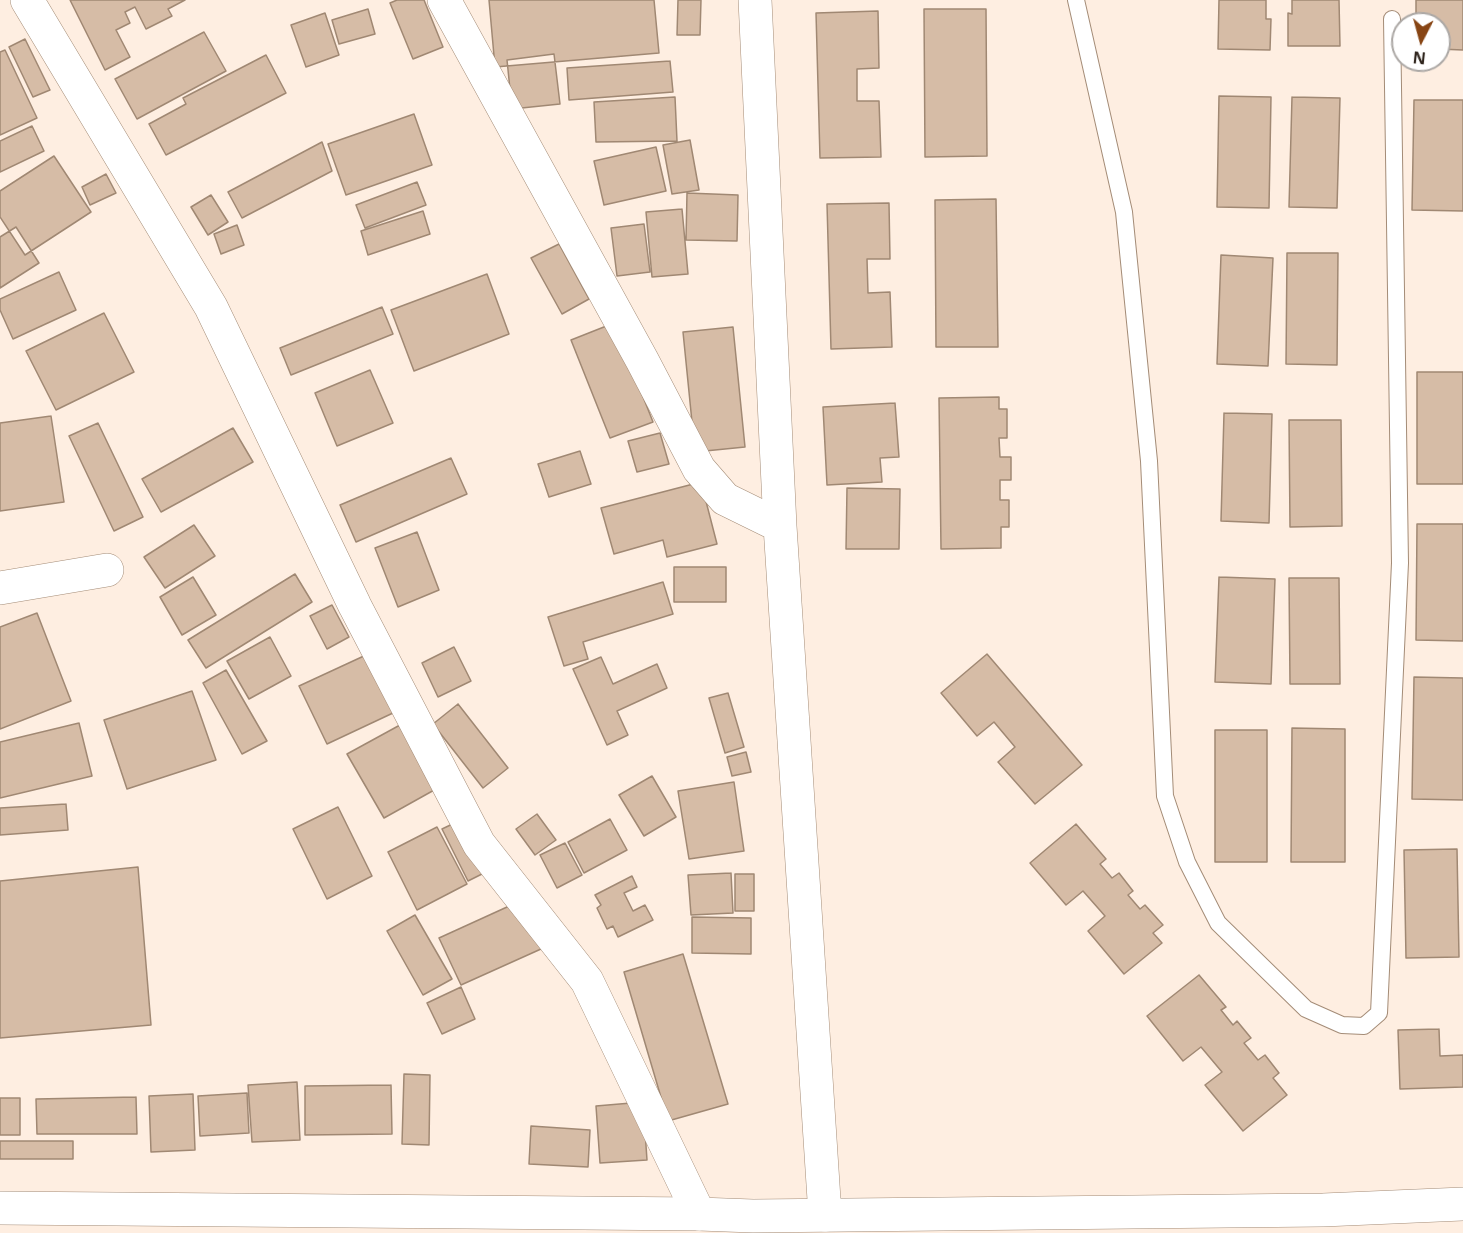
<!DOCTYPE html>
<style>
body{margin:0}
#map{position:relative;width:1463px;height:1233px;overflow:hidden;background:#feeee1;font-family:"Open Sans",sans-serif}
canvas{display:block}
.north{position:absolute;left:1391px;top:12px;width:60px;height:60px;box-sizing:border-box;background:#fff;border:2px solid #aca8a5;border-radius:50%;rotate:186deg;font-size:16px;font-weight:700;line-height:24px;text-align:center;color:#30261e}
.north::after{content:'';display:block;margin:auto;width:21px;height:27px;background:#874514;clip-path:polygon(50% 0,100% 100%,50% 72%,0 100%)}
</style>
<div id="map">
<canvas width="1463" height="1233"></canvas>
<div class="north">N</div>
</div>
<script>
const g = document.querySelector('canvas').getContext('2d');
g.lineJoin = 'round';
function paint(path, color) { g.fillStyle = color; g.fill(path, 'evenodd'); }
const poly = rows => new Path2D(rows.map(r => 'M' + r).join(''));
function stroke(path, color, width, dash) { g.strokeStyle = color; g.lineWidth = width; g.lineCap = dash ? 'butt' : 'round'; g.setLineDash(dash || []); g.stroke(path); }
const building = poly([
 [70,0,185,0,168,9,172,16,146,29,135,7,125,12,130,23,116,30,130,57,105,70,70,0],
 [397,0,424,0,443,47,413,59,390,3,397,0],
 [489,0,654,0,659,53,495,67,489,0],
 [678,0,701,0,700,35,677,35,678,0],
 [1219,0,1266,0,1266,19,1271,19,1270,50,1218,49,1219,0],
 [1292,0,1339,0,1340,46,1288,46,1288,13,1292,14,1292,0],
 [1416,0,1463,0,1463,50,1439,49,1439,24,1416,24,1416,0],
 [368,9,375,34,339,44,332,20,368,9],
 [924,9,986,9,987,156,925,157,924,9],
 [878,11,879,68,857,69,857,101,879,101,881,157,820,158,816,13,878,11],
 [325,13,339,55,306,67,291,25,325,13],
 [204,32,226,71,137,119,115,79,204,32],
 [25,39,50,90,33,97,9,47,25,39],
 [5,50,37,118,0,135,0,52,5,50],
 [554,54,560,104,512,109,507,60,554,54],
 [266,55,286,93,166,155,149,124,186,104,183,98,266,55],
 [670,61,673,92,569,100,567,68,670,61],
 [1219,96,1271,97,1269,208,1217,207,1219,96],
 [675,97,677,141,596,142,594,102,675,97],
 [1292,97,1340,98,1337,208,1289,207,1292,97],
 [1414,100,1463,100,1463,211,1412,210,1414,100],
 [414,114,432,165,346,195,328,144,414,114],
 [32,126,44,151,0,172,0,141,32,126],
 [690,140,699,190,672,194,663,145,690,140],
 [322,142,332,171,242,218,228,192,322,142],
 [656,147,666,191,604,205,594,161,656,147],
 [54,156,91,212,25,255,0,217,0,191,54,156],
 [106,174,116,193,90,205,82,187,106,174],
 [417,182,426,205,365,228,356,205,417,182],
 [687,193,738,195,737,241,686,240,687,193],
 [211,195,228,222,208,235,191,207,211,195],
 [996,199,998,347,936,347,935,200,996,199],
 [889,203,890,259,867,259,868,293,890,292,892,347,831,349,827,204,889,203],
 [682,209,688,274,652,277,646,212,682,209],
 [423,211,430,234,368,255,361,231,423,211],
 [644,224,650,272,617,276,611,228,644,224],
 [237,225,244,245,221,254,214,234,237,225],
 [16,227,39,263,0,288,0,237,16,227],
 [559,244,589,299,562,314,531,258,559,244],
 [1287,253,1338,253,1337,365,1286,364,1287,253],
 [1221,255,1273,258,1268,366,1217,364,1221,255],
 [59,272,76,310,13,339,0,310,0,299,59,272],
 [487,274,509,334,414,371,391,310,487,274],
 [382,307,393,334,291,375,280,348,382,307],
 [104,313,134,372,56,410,26,351,104,313],
 [614,323,653,422,610,438,571,340,614,323],
 [733,327,745,447,695,452,683,332,733,327],
 [370,370,393,423,337,446,315,393,370,370],
 [1417,372,1463,372,1463,484,1417,484,1417,372],
 [999,397,999,409,1007,409,1007,438,999,438,1000,457,1011,457,1011,480,1000,480,1000,500,1009,500,1009,527,1001,527,1001,548,941,549,939,398,999,397],
 [895,403,899,457,880,458,882,482,827,485,823,407,895,403],
 [1224,413,1272,414,1269,523,1221,521,1224,413],
 [51,416,64,502,0,511,0,423,51,416],
 [1289,420,1341,420,1342,526,1290,527,1289,420],
 [98,423,143,517,114,531,69,436,98,423],
 [233,428,253,462,161,512,142,479,233,428],
 [660,433,669,464,637,472,628,441,660,433],
 [580,451,591,484,549,497,538,464,580,451],
 [451,458,467,494,356,542,340,505,451,458],
 [701,482,717,544,667,557,663,540,614,554,601,508,701,482],
 [847,488,900,489,899,549,846,549,847,488],
 [1417,524,1463,524,1463,641,1416,640,1417,524],
 [194,525,215,556,165,588,144,557,194,525],
 [417,532,439,590,398,607,375,548,417,532],
 [674,567,726,567,726,602,674,602,674,567],
 [295,574,312,602,206,668,188,640,295,574],
 [193,577,216,615,182,635,160,597,193,577],
 [1219,577,1275,579,1271,684,1215,682,1219,577],
 [1289,578,1339,578,1340,684,1290,684,1289,578],
 [663,582,673,614,583,642,588,659,564,666,548,617,663,582],
 [332,605,349,637,327,649,310,616,332,605],
 [37,613,71,701,0,729,0,627,37,613],
 [270,637,291,676,249,699,227,661,270,637],
 [454,647,471,681,438,697,422,663,454,647],
 [987,654,1082,765,1035,804,998,762,1015,747,994,722,977,736,941,693,987,654],
 [366,655,393,713,327,744,299,686,366,655],
 [601,657,613,684,657,664,667,688,617,711,628,735,607,745,573,669,601,657],
 [226,670,267,741,242,754,203,683,226,670],
 [1414,677,1463,678,1463,800,1412,799,1414,677],
 [192,691,216,760,127,789,104,720,192,691],
 [728,693,744,747,725,753,709,698,728,693],
 [458,704,508,768,483,788,433,724,458,704],
 [79,723,92,776,0,798,0,742,79,723],
 [400,725,436,789,384,818,347,754,400,725],
 [1292,728,1345,729,1345,862,1291,862,1292,728],
 [1215,730,1267,730,1267,862,1215,862,1215,730],
 [746,752,751,772,732,776,727,757,746,752],
 [652,776,676,817,644,836,619,795,652,776],
 [734,782,744,851,689,859,678,791,734,782],
 [66,804,68,830,0,835,0,808,66,804],
 [338,807,372,876,327,899,293,829,338,807],
 [537,814,556,840,535,855,516,829,537,814],
 [465,818,490,870,468,881,442,829,465,818],
 [610,819,627,850,584,873,568,842,610,819],
 [1076,824,1106,859,1100,864,1112,878,1119,873,1133,891,1128,895,1140,909,1145,905,1163,925,1153,933,1162,943,1124,974,1088,931,1105,916,1083,891,1066,905,1030,863,1076,824],
 [437,827,467,884,417,910,388,852,437,827],
 [565,843,582,875,557,888,540,855,565,843],
 [1457,849,1459,957,1406,958,1404,850,1457,849],
 [138,867,151,1025,0,1038,0,881,138,867],
 [731,873,733,913,691,915,688,875,731,873],
 [735,874,754,874,754,911,735,911,735,874],
 [632,876,637,887,624,893,633,911,645,905,653,920,618,937,613,926,607,929,597,908,601,905,595,895,632,876],
 [518,902,541,949,461,985,439,938,518,902],
 [415,915,452,979,423,995,387,931,415,915],
 [692,917,751,918,751,954,692,953,692,917],
 [683,954,728,1104,668,1121,624,972,683,954],
 [1199,975,1226,1007,1221,1010,1233,1025,1237,1021,1251,1038,1244,1043,1258,1060,1265,1055,1279,1073,1273,1078,1287,1095,1243,1131,1205,1085,1222,1072,1201,1047,1183,1061,1147,1016,1199,975],
 [461,987,475,1019,442,1034,427,1003,461,987],
 [1439,1029,1440,1056,1463,1055,1463,1087,1400,1089,1398,1030,1439,1029],
 [404,1074,430,1075,429,1145,402,1144,404,1074],
 [297,1082,300,1140,252,1142,248,1085,297,1082],
 [391,1085,392,1134,305,1135,305,1086,391,1085],
 [247,1093,249,1133,200,1136,198,1096,247,1093],
 [193,1094,195,1150,151,1152,149,1096,193,1094],
 [136,1097,137,1134,37,1134,36,1099,136,1097],
 [0,1098,20,1098,20,1135,0,1135,0,1098],
 [643,1102,647,1160,600,1163,596,1106,643,1102],
 [531,1126,590,1130,588,1167,529,1164,531,1126],
 [0,1141,73,1141,73,1159,0,1159,0,1141]
]);
paint(building, '#d6bca6');
stroke(building, '#a08873', 1.5);
const lane = poly([
 [1076,0,1124,212,1149,461,1165,796,1187,862,1218,923,1306,1009,1342,1025,1364,1026,1379,1013,1400,563,1392,19]
]);
const street = poly([
 [27,0,211,307,355,606,479,844,587,981,699,1214],
 [444,0,642,360,699,469,725,499,780,526],
 [755,0,780,526,825,1215],
 [0,588,107,570]
]);
const secondary = poly([
 [0,1208,699,1214,753,1216,1323,1210,1463,1204]
]);
stroke(lane, '#a48c77', 18);
stroke(street, '#a48c77', 34);
stroke(secondary, '#a48c77', 34);
stroke(lane, '#fff', 16);
stroke(street, '#fff', 33);
stroke(secondary, '#fff', 33);
</script>
